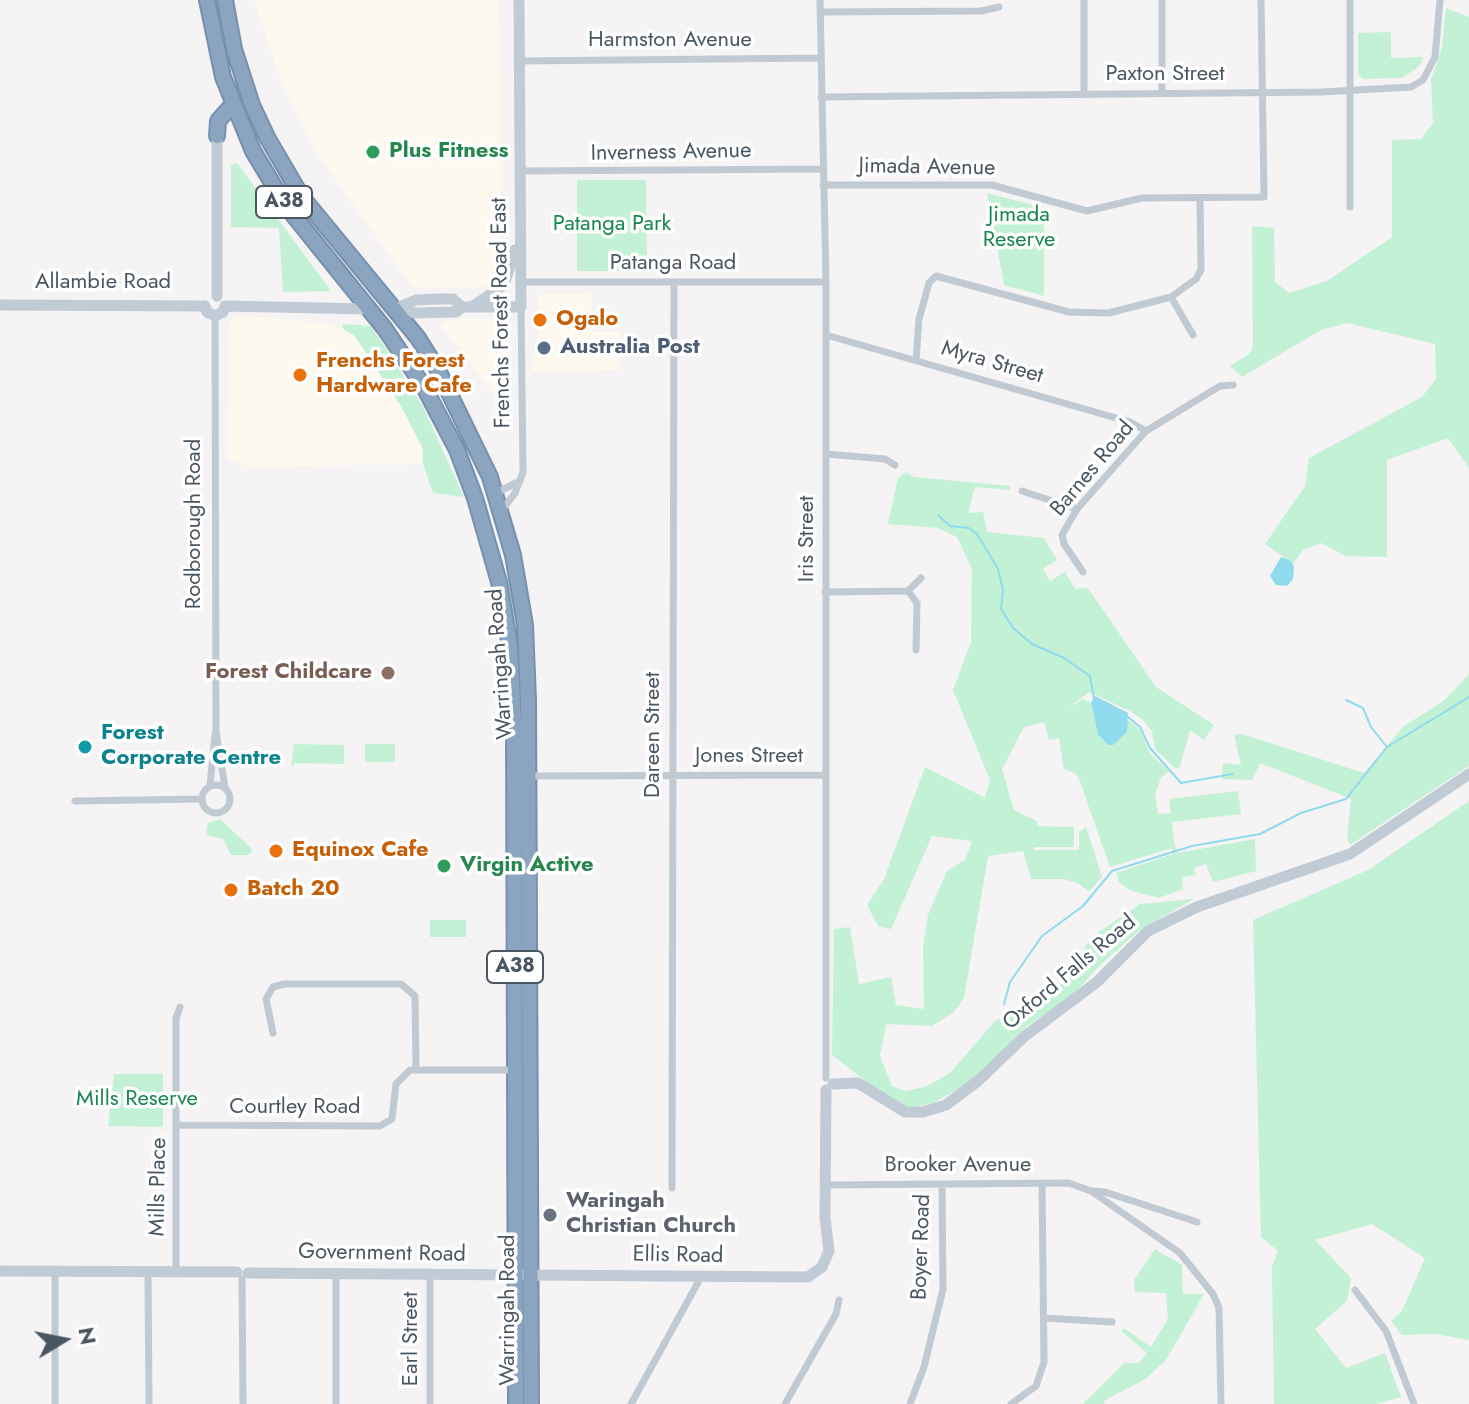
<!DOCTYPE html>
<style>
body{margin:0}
#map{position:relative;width:1469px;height:1404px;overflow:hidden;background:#f5f3f3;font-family:Jost,sans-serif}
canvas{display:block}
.north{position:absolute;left:24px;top:1300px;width:80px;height:80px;-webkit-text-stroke:6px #fff;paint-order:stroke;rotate:80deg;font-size:22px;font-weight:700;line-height:32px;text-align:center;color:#4a5661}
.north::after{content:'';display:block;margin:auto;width:28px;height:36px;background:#4a5661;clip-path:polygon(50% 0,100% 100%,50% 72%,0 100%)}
</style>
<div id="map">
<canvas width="1469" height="1404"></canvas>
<div class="north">N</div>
</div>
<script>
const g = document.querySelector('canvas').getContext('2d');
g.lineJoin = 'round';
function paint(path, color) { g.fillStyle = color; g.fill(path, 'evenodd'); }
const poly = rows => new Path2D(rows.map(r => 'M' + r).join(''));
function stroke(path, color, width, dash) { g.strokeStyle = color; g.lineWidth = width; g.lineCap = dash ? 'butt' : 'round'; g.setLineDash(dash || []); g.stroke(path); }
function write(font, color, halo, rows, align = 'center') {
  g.font = font + ' Jost,sans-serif'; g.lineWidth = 7; g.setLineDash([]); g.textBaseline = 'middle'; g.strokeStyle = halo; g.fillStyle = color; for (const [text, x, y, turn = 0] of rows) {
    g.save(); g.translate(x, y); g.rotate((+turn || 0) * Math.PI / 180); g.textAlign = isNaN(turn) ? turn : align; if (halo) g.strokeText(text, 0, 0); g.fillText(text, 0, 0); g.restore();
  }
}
paint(poly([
 [254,0,499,0,501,263,489,284,481,288,413,288,316,152,279,76],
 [543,294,591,294,592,332,620,332,620,370,532,371,532,351,538,351,538,298],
 [245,316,330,323,354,335,401,406,423,449,422,464,250,467,227,458,229,320],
 [456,318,506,320,507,395,493,394,440,325]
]), '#fdf9ef');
paint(poly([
 [1446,8,1469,17,1469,468,1448,438,1387,460,1387,557,1346,556,1321,543,1303,550,1293,564,1265,544,1305,486,1309,458,1422,397,1436,379,1435,344,1347,323,1321,330,1242,377,1230,366,1249,354,1253,347,1252,226,1274,228,1275,282,1289,293,1327,281,1392,237,1392,140,1421,139,1433,123,1431,79,1442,48],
 [1391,32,1391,58,1423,57,1420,66,1402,78,1363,79,1358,74,1358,33],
 [237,163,331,291,283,292,279,228,231,227,231,165],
 [577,180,646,180,647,271,577,271],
 [987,193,1044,208,1044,296,1004,285],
 [342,324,370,326,379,338,423,407,464,497,433,493,423,464,423,449,401,406,354,335,344,330],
 [906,472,914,477,1011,486,1010,490,975,487,968,513,983,512,987,532,1044,538,1057,560,1043,569,1050,581,1065,572,1075,589,1088,588,1156,687,1214,725,1204,740,1190,730,1180,766,1176,769,1155,749,1152,731,1142,719,1130,711,1089,692,1068,708,1083,699,1091,703,1096,726,1126,732,1127,719,1141,731,1150,754,1169,771,1161,778,1155,794,1158,814,1171,813,1169,799,1238,791,1241,814,1172,822,1174,842,1178,853,1255,839,1256,871,1213,882,1206,864,1194,868,1196,875,1182,877,1183,889,1159,898,1129,890,1119,882,1116,873,1173,854,1172,848,1110,867,1079,779,1075,773,1064,769,1059,738,1049,740,1044,722,1024,727,1002,769,1014,810,1037,821,1037,826,1074,827,1074,847,1034,847,1034,850,1079,850,1079,832,1086,827,1102,877,1089,892,1078,883,1063,879,1031,879,1023,851,988,856,964,998,954,1012,932,1026,886,1024,880,1056,892,1086,905,1091,925,1087,950,1073,995,1021,1067,981,1090,938,1140,904,1194,899,1140,930,1099,966,1073,995,1027,1026,972,1082,933,1103,915,1107,897,1105,832,1055,834,929,850,927,859,984,891,977,896,1005,924,1009,923,948,928,915,947,871,965,860,972,841,932,836,891,929,878,926,867,905,884,879,925,767,985,798,990,780,953,690,971,642,972,569,957,537,938,528,888,524,898,478],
 [1469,674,1469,766,1350,845,1347,837,1351,799,1260,763,1252,780,1222,779,1223,763,1241,765,1234,735,1242,734,1364,773,1404,726,1445,700],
 [294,744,344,745,344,764,295,763,291,767],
 [365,744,395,744,395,762,365,762],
 [1469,801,1469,1340,1436,1334,1402,1335,1391,1321,1402,1311,1425,1258,1372,1224,1315,1240,1351,1278,1347,1301,1315,1329,1346,1368,1385,1353,1401,1397,1376,1404,1274,1404,1272,1267,1278,1251,1261,1237,1253,920,1368,870],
 [220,819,253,850,248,855,231,855,223,839,206,835,208,823],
 [430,920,466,920,466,937,430,937],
 [114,1074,163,1074,163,1127,108,1126],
 [1155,1249,1182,1265,1183,1294,1204,1294,1166,1360,1144,1380,1105,1400,1104,1404,1083,1404,1124,1363,1139,1363,1147,1353,1121,1331,1124,1328,1151,1347,1168,1319,1166,1293,1135,1292,1134,1280]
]), '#c3f1d5');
paint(poly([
 [1281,557,1291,561,1294,567,1293,579,1287,586,1276,585,1270,576],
 [1095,696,1128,713,1127,732,1113,745,1108,745,1098,734,1091,703]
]), '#90daee');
stroke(poly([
 [938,515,950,526,969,528,977,534,998,569,1003,590,1001,609,1013,628,1032,644,1064,658,1090,676,1094,699],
 [1346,700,1363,708,1371,727,1387,747],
 [1128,717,1140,727,1150,748,1181,783,1233,774],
 [1004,1004,1010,982,1042,936,1083,906,1112,871,1192,846,1260,834,1301,813,1346,799,1387,747,1469,697]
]), '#90daee', 2);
const highway = poly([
 [207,0,223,77,253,151,286,206,385,329,424,387,457,450,475,498,499,582,510,647,514,723,516,1404],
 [225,0,234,49,252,105,268,139,302,197,418,338,438,370,490,477,513,555,525,625,528,700,531,1404],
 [217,136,218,121,233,104]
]);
stroke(highway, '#7690ad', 18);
stroke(poly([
 [820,0,826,282,826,1078],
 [1350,0,1350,207],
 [820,12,981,11,999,7],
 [519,61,821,58],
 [1162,92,1162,0],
 [1084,94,1084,0],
 [821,97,1322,92,1411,87,1423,80,1435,57,1440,0],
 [520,171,823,169],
 [823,185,992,185,1087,211,1142,198,1264,197,1261,0],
 [520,282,826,282],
 [1171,297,1193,335],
 [215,316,216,732,225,787],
 [826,335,1130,422,1146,431],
 [916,360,919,319,929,283,936,276,1069,312,1109,313,1171,297,1196,279,1201,270,1200,198],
 [826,454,885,459,895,465],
 [1022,491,1077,509],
 [496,493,520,481],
 [502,510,515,493,523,472,521,307],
 [1083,572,1064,544,1062,535,1077,509,1146,431,1220,386,1233,385],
 [908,591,917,603,916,650],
 [825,592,908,591,921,578],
 [529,776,824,775],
 '202 799a14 14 0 1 1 28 0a14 14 0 1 1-28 0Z',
 [210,786,215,734],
 [75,801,202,799],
 [273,1033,266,999,273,987,284,984,401,984,415,996,416,1070],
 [178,1125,380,1126,392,1119,396,1084,410,1070,515,1070],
 [824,1185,1069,1183,1091,1191,1180,1253,1213,1294,1219,1308,1221,1404],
 [672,1188,674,282],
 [1092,1191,1105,1192,1197,1222],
 [176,1273,176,1018,180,1007],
 [336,1273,336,1404],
 [148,1274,149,1404],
 [242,1279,243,1404],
 [1355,1290,1386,1331,1414,1404],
 [1044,1318,1112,1322],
 [55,1404,55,1271],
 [430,1404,430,1274],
 [631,1404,701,1277],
 [785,1404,836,1314,839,1300],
 [910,1404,924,1367,943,1289,942,1184],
 [1011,1404,1036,1386,1044,1362,1042,1183]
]), '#c1cad2', 7);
stroke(poly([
 [217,296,217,136],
 [0,305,205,306],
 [205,306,207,312,215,316,223,312,225,306],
 [225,306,369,309],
 [473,306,504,285,515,250],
 [394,309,416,313,456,312,462,307,521,307,519,0],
 [394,309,416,300,436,299,453,299,462,307],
 [833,1084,858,1083,905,1112,923,1112,946,1105,978,1081,1025,1036,1097,982,1148,931,1197,907,1350,854,1469,774],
 [0,1271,237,1272],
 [248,1273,808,1277,822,1267,829,1251,825,1217,826,1090]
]), '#c1cbd6', 11);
stroke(highway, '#8ba5c1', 14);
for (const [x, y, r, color] of [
 [373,152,8,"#2e9e5b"],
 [540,320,8,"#e8710a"],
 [544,348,8,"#5c6f8a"],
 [300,375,8,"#e8710a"],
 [388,673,8,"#8d6e63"],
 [85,747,8,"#0f9aa8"],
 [276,851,8,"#e8710a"],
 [444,866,8,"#2e9e5b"],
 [231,890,8,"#e8710a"],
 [550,1215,8,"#6b7280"]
]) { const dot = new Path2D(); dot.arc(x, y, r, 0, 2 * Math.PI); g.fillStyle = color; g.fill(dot); stroke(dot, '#fff', 3); }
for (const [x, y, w] of [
 [284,202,56],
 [515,967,56]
]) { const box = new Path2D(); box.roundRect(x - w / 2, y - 16, w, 32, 6); g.fillStyle = '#fff'; g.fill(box); stroke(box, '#4a5661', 2); }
write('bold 20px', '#4a5661', null, [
 ["A38",284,202],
 ["A38",515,967]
]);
write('22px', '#4a5661', '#fff', [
 ["Harmston Avenue",670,41],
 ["Paxton Street",1165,75],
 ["Inverness Avenue",671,153,-1],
 ["Jimada Avenue",927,168,1],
 ["Patanga Road",673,264],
 ["Allambie Road",103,283],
 ["Frenchs Forest Road East",502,313,-91],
 ["Myra Street",992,363,16],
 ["Barnes Road",1093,469,-50],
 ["Rodborough Road",195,524,-90],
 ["Iris Street",808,539,-90],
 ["Warringah Road",501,664,-94],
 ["Dareen Street",654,735,-90],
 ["Jones Street",749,757],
 ["Oxford Falls Road",1070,973,-40],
 ["Courtley Road",295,1108],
 ["Brooker Avenue",958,1166],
 ["Mills Place",159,1187,-89],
 ["Boyer Road",922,1247,-88],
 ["Government Road",382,1254,1],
 ["Ellis Road",678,1256,1],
 ["Warringah Road",509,1310,-90],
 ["Earl Street",412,1339,-90]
]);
write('bold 22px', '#27864d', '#fff', [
 ["Plus Fitness",389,152],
 ["Virgin Active",460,866]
], 'left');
write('22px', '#17864f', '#fff', [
 ["Jimada",1019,216],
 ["Reserve",1019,241],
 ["Patanga Park",612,225],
 ["Mills Reserve",137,1100]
]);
write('bold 22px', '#c56008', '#fff', [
 ["Ogalo",556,320],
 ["Frenchs Forest",316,362],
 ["Hardware Cafe",316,387],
 ["Equinox Cafe",292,851],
 ["Batch 20",247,890]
], 'left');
write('bold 22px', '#4e5e75', '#fff', [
 ["Australia Post",560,348]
], 'left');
write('bold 22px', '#785e54', '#fff', [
 ["Forest Childcare",372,673]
], 'right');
write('bold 22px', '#0d838f', '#fff', [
 ["Forest",101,734],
 ["Corporate Centre",101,759]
], 'left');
write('bold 22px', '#5b616d', '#fff', [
 ["Waringah",566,1202],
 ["Christian Church",566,1227]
], 'left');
</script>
